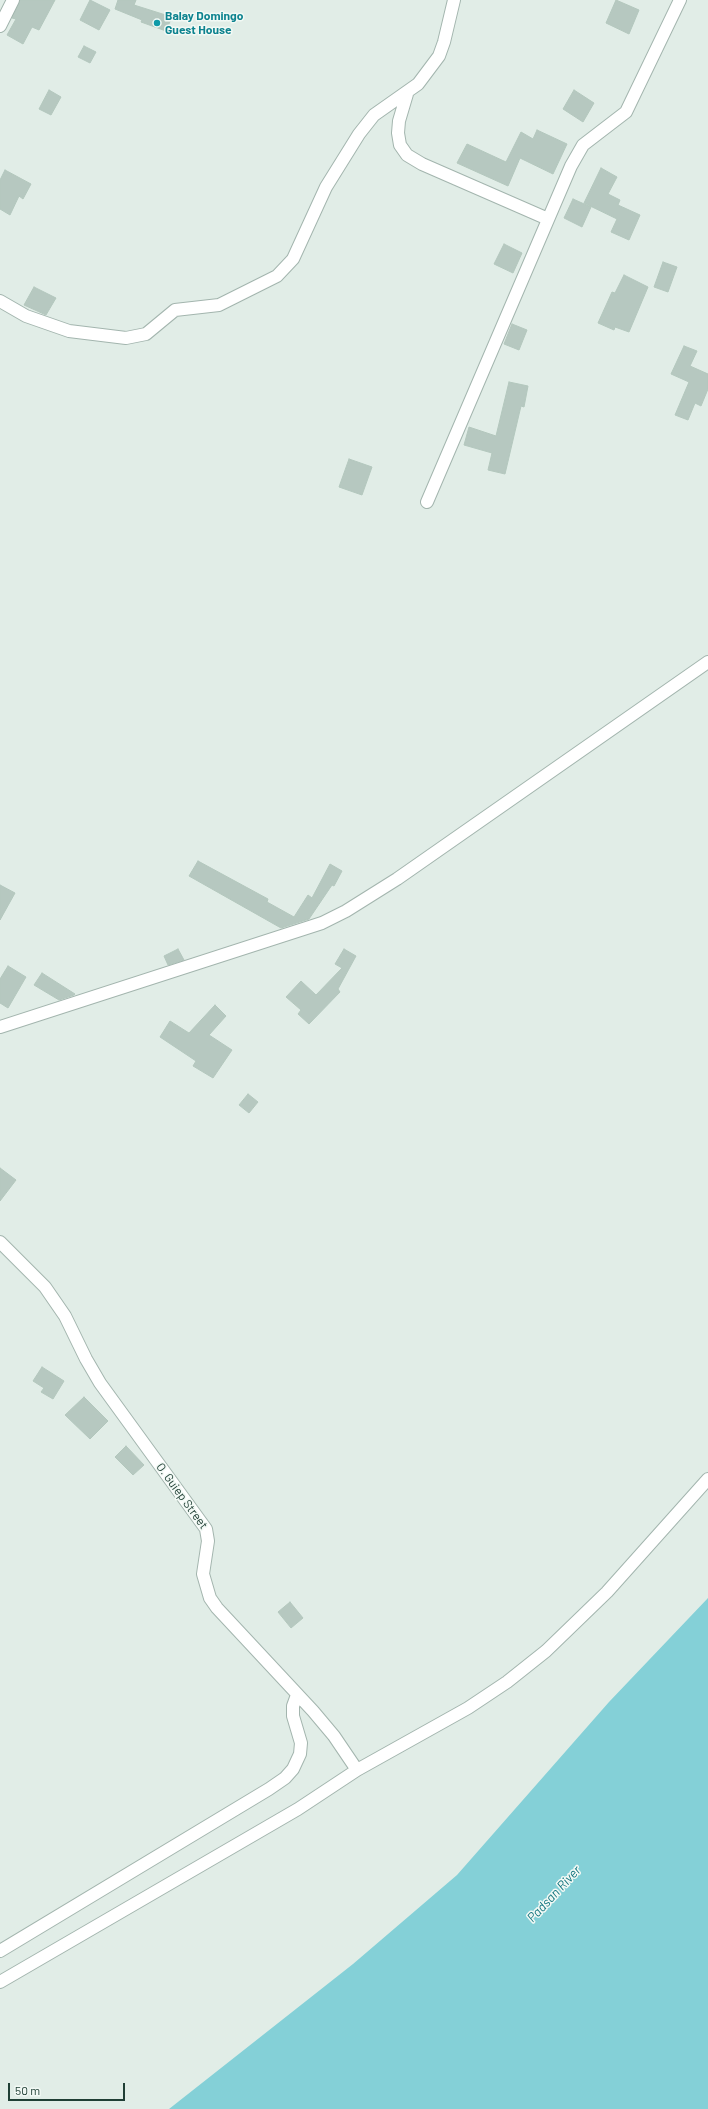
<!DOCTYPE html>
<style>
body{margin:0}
#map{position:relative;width:708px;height:2109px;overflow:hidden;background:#e1ede7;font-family:Barlow,sans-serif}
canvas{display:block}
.scale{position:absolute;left:8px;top:2083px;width:117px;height:18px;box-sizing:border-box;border:2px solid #203f35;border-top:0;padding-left:5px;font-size:12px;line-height:14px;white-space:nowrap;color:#203f35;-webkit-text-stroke:3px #f2f9f5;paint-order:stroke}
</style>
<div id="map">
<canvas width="708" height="2109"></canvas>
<div class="scale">50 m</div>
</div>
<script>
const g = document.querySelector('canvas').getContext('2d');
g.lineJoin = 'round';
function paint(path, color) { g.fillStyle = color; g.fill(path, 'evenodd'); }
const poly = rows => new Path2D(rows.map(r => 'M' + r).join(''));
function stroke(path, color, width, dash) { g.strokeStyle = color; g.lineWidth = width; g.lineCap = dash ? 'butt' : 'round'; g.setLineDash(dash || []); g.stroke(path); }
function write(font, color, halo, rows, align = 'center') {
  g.font = font + ' Barlow,sans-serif'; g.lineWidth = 3; g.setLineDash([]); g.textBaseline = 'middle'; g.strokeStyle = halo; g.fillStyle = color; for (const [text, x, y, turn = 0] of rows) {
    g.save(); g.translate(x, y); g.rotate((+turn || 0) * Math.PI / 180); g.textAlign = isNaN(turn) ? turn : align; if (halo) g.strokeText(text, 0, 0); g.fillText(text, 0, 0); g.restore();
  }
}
paint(poly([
 [708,1598,708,2109,169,2109,353,1964,457,1875,609,1702]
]), '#84d0d7');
const building = poly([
 [20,0,55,0,39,30,32,27,23,44,7,35,16,19,12,18,20,0],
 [90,0,110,10,99,30,80,20,90,0],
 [118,0,136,0,134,5,172,17,166,31,141,22,142,20,115,9,118,0],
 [616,0,639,10,629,34,606,23,616,0],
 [84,46,96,52,90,63,78,57,84,46],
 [49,90,61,97,51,115,39,109,49,90],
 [574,90,594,103,583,122,563,109,574,90],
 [537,130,567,144,553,174,520,158,508,186,457,163,467,144,506,162,521,132,533,139,537,130],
 [601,168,617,177,608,194,620,200,618,205,640,215,629,240,611,232,617,219,584,203,601,168],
 [5,170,31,184,23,199,19,196,10,215,0,209,0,180,5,170],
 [573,199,591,207,582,227,564,218,573,199],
 [504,244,522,253,513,273,494,264,504,244],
 [663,262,677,267,668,292,654,287,663,262],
 [624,275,648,287,629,332,615,327,614,330,598,323,612,292,615,293,624,275],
 [34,287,56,298,46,315,24,305,34,287],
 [512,324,527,330,519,350,504,344,512,324],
 [684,346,697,351,690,366,708,374,708,389,701,406,695,403,688,420,675,415,689,382,671,374,684,346],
 [509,382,528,386,524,407,521,406,505,474,488,470,492,453,464,445,469,427,496,436,509,382],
 [349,459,372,467,362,495,339,487,349,459],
 [198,861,268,899,267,902,294,917,308,895,312,898,330,864,342,871,334,886,332,885,309,919,281,928,189,876,198,861],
 [0,885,15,893,0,920,0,885],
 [178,949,184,960,168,965,164,956,178,949],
 [344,949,356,956,338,989,340,992,309,1024,298,1014,301,1010,286,997,301,981,316,995,342,968,335,964,344,949],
 [8,966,26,977,8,1008,0,1003,0,979,8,966],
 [42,973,75,994,74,995,59,1000,34,985,42,973],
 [215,1005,226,1016,209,1035,232,1050,213,1078,193,1066,196,1061,160,1037,170,1021,189,1033,215,1005],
 [248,1094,258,1102,249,1113,239,1105,248,1094],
 [0,1168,16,1180,0,1201,0,1168],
 [42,1367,64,1381,53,1399,41,1392,44,1388,33,1381,42,1367],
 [84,1397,108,1421,90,1439,65,1415,84,1397],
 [126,1446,144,1465,133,1475,115,1457,126,1446],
 [290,1602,303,1618,291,1628,278,1612,290,1602]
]);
paint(building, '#b6c8c0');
stroke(building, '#b3c7bd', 1);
const street = poly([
 [0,26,13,0],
 [407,94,399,121,398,133,400,145,407,155,422,164,548,219],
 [0,301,26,316,69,331,126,338,146,334,175,310,219,305,277,276,293,259,326,187,359,134,374,115,418,84,439,56,444,42,454,0],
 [427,502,571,166,583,145,626,112,680,0],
 [0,1027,322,923,346,911,397,879,708,662],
 [0,1242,45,1287,65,1316,86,1359,100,1383,206,1529,208,1541,203,1574,210,1598,217,1608,313,1711,334,1736,357,1770],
 [0,1951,269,1789,285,1778,293,1769,300,1754,301,1743,293,1716,293,1706,297,1695],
 [0,1982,298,1809,357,1770,468,1708,507,1682,546,1651,607,1592,708,1479]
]);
stroke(street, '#a3b5ae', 14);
stroke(street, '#fff', 12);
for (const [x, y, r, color] of [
 [157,23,4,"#0f9aa8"]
]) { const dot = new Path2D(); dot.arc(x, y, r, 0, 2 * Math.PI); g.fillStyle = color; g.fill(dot); stroke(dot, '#f2f9f5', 1.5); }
write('bold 12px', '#0d838f', '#f2f9f5', [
 ["Balay Domingo",165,16],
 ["Guest House",165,30]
], 'left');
write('12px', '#203f35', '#f2f9f5', [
 ["O. Guiep Street",182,1496,54]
]);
write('italic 13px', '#157781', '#f2f9f5', [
 ["Padsan River",554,1894,-47]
]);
</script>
